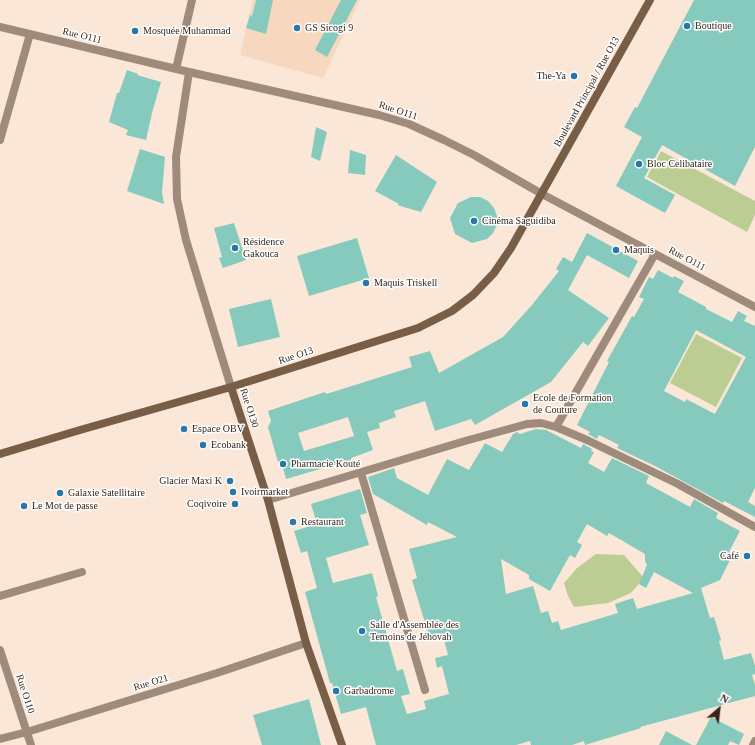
<!DOCTYPE html>
<meta charset="utf-8">
<style>
body{margin:0}
#map{position:relative;width:755px;height:745px;overflow:hidden;background:#fae7d8;font-family:"Times New Roman",serif}
canvas{display:block}
.north{position:absolute;left:699px;top:689px;width:40px;height:40px;-webkit-text-stroke:3px #fff;paint-order:stroke;rotate:28deg;font-size:11px;font-weight:700;line-height:16px;text-align:center;color:#362416}
.north::after{content:'';display:block;margin:auto;width:14px;height:18px;background:#362416;clip-path:polygon(50% 0,100% 100%,50% 72%,0 100%)}
</style>
<div id="map">
<canvas width="755" height="745"></canvas>
<div class="north">N</div>
</div>
<script>
const g = document.querySelector('canvas').getContext('2d');
g.lineJoin = 'round';
function paint(path, color) { g.fillStyle = color; g.fill(path, 'evenodd'); }
const poly = rows => new Path2D(rows.map(r => 'M' + r).join(''));
function stroke(path, color, width, dash) { g.strokeStyle = color; g.lineWidth = width; g.lineCap = dash ? 'butt' : 'round'; g.setLineDash(dash || []); g.stroke(path); }
function write(font, color, halo, rows, align = 'center') {
  g.font = font + ' "Times New Roman",serif'; g.lineWidth = 3; g.setLineDash([]); g.textBaseline = 'middle'; g.strokeStyle = halo; g.fillStyle = color; for (const [text, x, y, turn = 0] of rows) {
    g.save(); g.translate(x, y); g.rotate((+turn || 0) * Math.PI / 180); g.textAlign = isNaN(turn) ? turn : align; if (halo) g.strokeText(text, 0, 0); g.fillText(text, 0, 0); g.restore();
  }
}
paint(poly([
 [253,0,360,0,323,78,240,55]
]), '#f7d8be');
paint(poly([
 [661,151,755,201,755,215,747,232,647,177],
 [696,334,742,358,716,407,670,383],
 [596,554,624,555,644,578,631,593,608,603,574,607,568,596,564,583,577,568]
]), '#bccd93');
paint(poly([
 [256,0,273,0,266,34,246,28,250,15,252,16],
 [341,0,357,0,327,57,315,50],
 [694,0,755,0,755,147,735,186,662,145,644,178,675,195,665,213,616,186,642,137,624,127,635,107,637,108],
 [127,70,138,74,137,75,161,82,152,113,146,140,126,135,128,130,109,122,117,93,119,93],
 [316,127,327,132,320,161,311,157],
 [140,149,165,157,162,192,164,204,127,191],
 [350,150,366,155,365,175,348,173],
 [396,155,437,182,421,212,397,205,399,204,375,191],
 [471,197,480,197,488,201,494,208,497,216,497,225,493,233,487,239,472,243,455,234,450,218,458,203],
 [234,223,246,260,223,268,219,258,222,257,214,228],
 [587,233,638,261,629,278,587,255,568,290,609,318,588,346,583,342,551,382,475,425,471,419,435,431,425,401,394,411,396,417,379,423,380,428,367,432,373,450,351,458,351,460,286,479,281,461,278,462,268,427,271,421,268,411,325,392,326,394,336,391,412,367,409,357,430,351,439,373,503,337,532,305,559,271,556,269,563,257,572,262],
 [348,417,354,436,304,451,298,433],
 [357,238,369,278,309,296,297,256],
 [658,270,673,278,674,276,684,281,678,292,706,307,706,309,732,322,738,311,747,316,744,321,755,326,755,488,748,502,755,506,755,517,724,501,723,503,655,466,617,448,619,445,599,435,597,439,588,434,590,432,577,425,609,362,607,361,632,316,634,317,644,299,639,297,649,277,653,279],
 [696,330,746,357,715,414,686,399,685,402,664,391],
 [271,299,280,337,238,347,229,309],
 [536,429,546,430,581,448,583,444,592,449,591,451,594,452,588,463,604,472,612,458,649,476,646,483,690,507,694,499,718,513,716,518,740,531,729,552,733,554,720,580,701,588,710,618,714,617,721,640,719,641,724,660,751,653,755,666,755,674,752,675,755,685,755,696,640,727,641,728,585,745,584,741,572,745,531,745,530,741,516,745,376,745,366,707,341,714,332,683,330,683,305,592,317,588,307,551,301,553,294,531,317,524,311,504,360,489,367,513,360,515,369,545,326,558,333,583,372,573,378,596,376,597,397,671,403,669,410,694,401,696,407,714,426,709,424,701,449,694,442,666,437,668,435,658,448,655,443,635,430,639,412,580,417,578,409,549,457,537,428,522,427,525,373,494,368,477,394,468,397,478,428,495,447,459,469,470,485,443,502,452,513,434,517,432,520,434],
 [587,524,607,536,609,533,645,554,645,561,647,565,639,584,646,588,654,572,693,593,637,609,633,598,615,604,618,613,561,630,558,621,552,623,548,611,541,613,533,586,506,594,501,559,529,575,529,579,550,591,570,555,575,558,582,545,577,542],
 [309,699,321,745,262,745,253,715],
 [711,717,744,734,739,745,730,741,728,745,696,745],
 [666,731,692,745,659,745]
]), '#85cabd');
stroke(poly([
 [0,27,189,72,379,115,409,124,444,140,474,155,542,194,755,307],
 [176,69,192,0],
 [189,72,176,157,177,199,186,240,231,387],
 [0,140,30,34],
 [556,427,655,254],
 [361,473,425,690],
 [268,500,465,441,527,424,541,423,556,427,587,440,678,484,755,527],
 [0,596,82,572],
 [0,650,31,745],
 [0,739,27,732,217,673,306,643],
 [753,745,755,741]
]), '#9e8b7b', 8);
stroke(poly([
 [231,387,268,500,306,643,342,745],
 [0,454,80,430,231,387,418,328,452,311,473,295,494,273,511,248,650,0]
]), '#795e47', 8);
for (const [x, y, r, color] of [
 [687,26,4,"#2977a9"],
 [297,28,4,"#2977a9"],
 [135,31,4,"#2977a9"],
 [574,76,4,"#2977a9"],
 [639,164,4,"#2977a9"],
 [474,221,4,"#2977a9"],
 [235,248,4,"#2977a9"],
 [616,250,4,"#2977a9"],
 [366,283,4,"#2977a9"],
 [525,404,4,"#2977a9"],
 [184,429,4,"#2977a9"],
 [203,445,4,"#2977a9"],
 [283,464,4,"#2977a9"],
 [230,481,4,"#2977a9"],
 [233,492,4,"#2977a9"],
 [60,493,4,"#2977a9"],
 [235,504,4,"#2977a9"],
 [24,506,4,"#2977a9"],
 [293,522,4,"#2977a9"],
 [747,556,4,"#2977a9"],
 [362,631,4,"#2977a9"],
 [336,691,4,"#2977a9"]
]) { const dot = new Path2D(); dot.arc(x, y, r, 0, 2 * Math.PI); g.fillStyle = color; g.fill(dot); stroke(dot, '#fff', 1.5); }
write('10px', '#362416', '#fff', [
 ["Boutique",695,26],
 ["GS Sicogi 9",305,28],
 ["Mosquée Muhammad",143,31],
 ["The-Ya",566,76,"right"],
 ["Bloc Celibataire",647,164],
 ["Cinéma Saguidiba",482,221],
 ["Résidence",243,242],
 ["Gakouca",243,254],
 ["Maquis",624,250],
 ["Maquis Triskell",374,283],
 ["Ecole de Formation",533,398],
 ["de Couture",533,410],
 ["Espace OBV",192,429],
 ["Ecobank",211,445],
 ["Pharmacie Kouté",291,464],
 ["Glacier Maxi K",222,481,"right"],
 ["Ivoirmarket",241,492],
 ["Galaxie Satellitaire",68,493],
 ["Coqivoire",227,504,"right"],
 ["Le Mot de passe",32,506],
 ["Restaurant",301,522],
 ["Café",739,556,"right"],
 ["Salle d'Assemblée des",370,625],
 ["Temoins de Jéhovah",370,637],
 ["Garbadrome",344,691]
], 'left');
write('10px', '#362416', '#fff', [
 ["Rue O111",82,36,13],
 ["Boulevard Principal / Rue O13",587,92,-61],
 ["Rue O111",398,111,18],
 ["Rue O111",687,259,28],
 ["Rue O13",296,356,-18],
 ["Rue O130",249,408,72],
 ["Rue O21",151,683,-17],
 ["Rue O110",25,694,72]
]);
</script>
